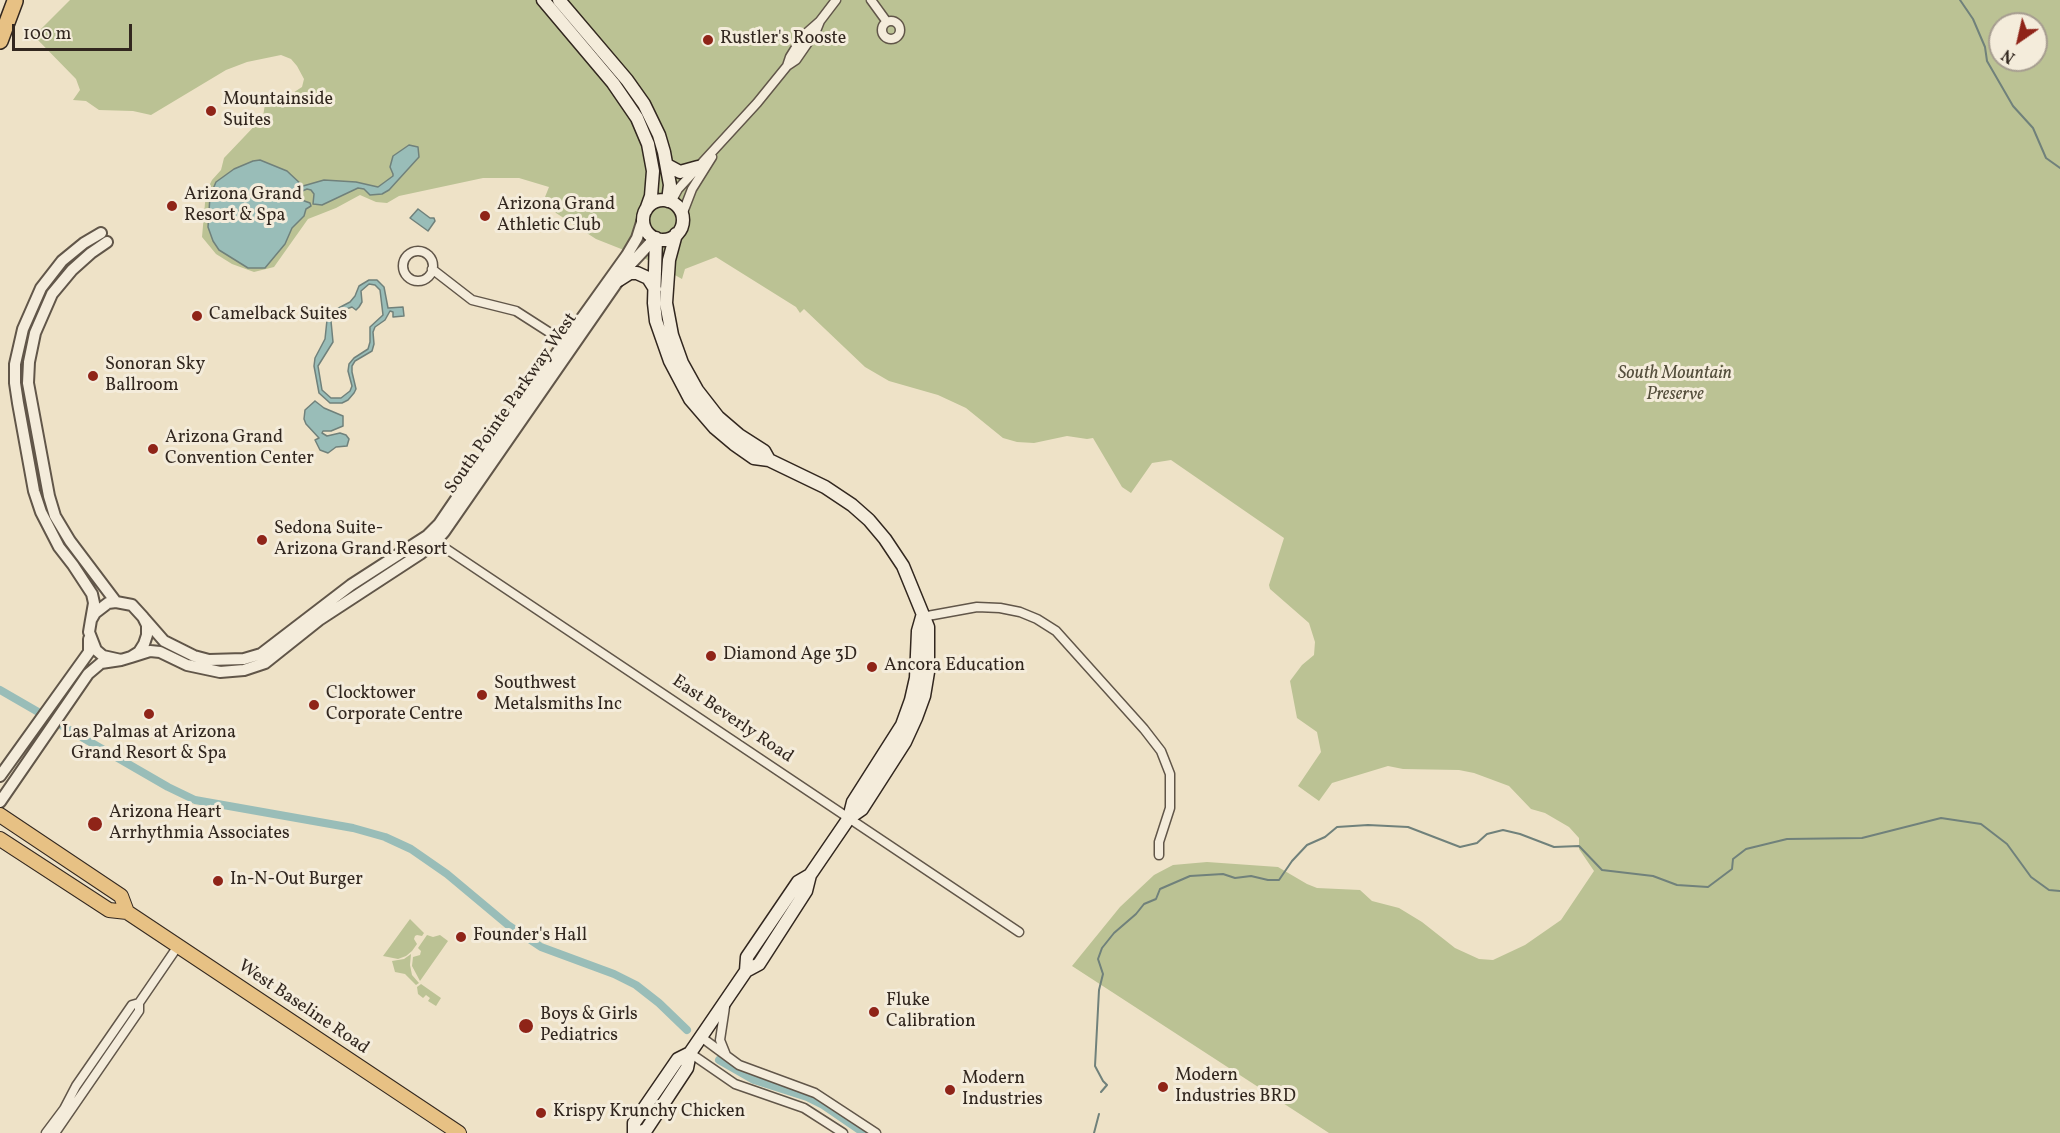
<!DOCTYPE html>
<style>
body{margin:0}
#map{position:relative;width:2060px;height:1133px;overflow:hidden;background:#eee2c7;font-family:Vollkorn,serif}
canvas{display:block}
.north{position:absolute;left:1988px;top:12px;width:60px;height:60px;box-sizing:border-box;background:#f4ecdb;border:2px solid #a69d90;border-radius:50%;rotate:214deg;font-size:16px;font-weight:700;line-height:24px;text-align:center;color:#32271f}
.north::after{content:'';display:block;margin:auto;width:21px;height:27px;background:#8f2418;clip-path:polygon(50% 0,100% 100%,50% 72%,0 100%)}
.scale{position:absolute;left:12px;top:24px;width:120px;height:27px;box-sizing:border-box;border:3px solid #32271f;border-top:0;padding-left:8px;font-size:18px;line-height:21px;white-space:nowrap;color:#32271f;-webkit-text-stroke:4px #f4ecdb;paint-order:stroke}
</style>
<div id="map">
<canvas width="2060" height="1133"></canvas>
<div class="north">N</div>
<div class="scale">100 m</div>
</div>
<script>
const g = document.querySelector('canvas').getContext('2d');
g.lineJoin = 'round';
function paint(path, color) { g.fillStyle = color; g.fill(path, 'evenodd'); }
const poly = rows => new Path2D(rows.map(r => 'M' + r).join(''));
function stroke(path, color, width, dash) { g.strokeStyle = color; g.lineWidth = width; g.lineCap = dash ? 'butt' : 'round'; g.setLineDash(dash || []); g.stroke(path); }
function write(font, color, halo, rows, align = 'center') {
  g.font = font + ' Vollkorn,serif'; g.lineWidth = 6; g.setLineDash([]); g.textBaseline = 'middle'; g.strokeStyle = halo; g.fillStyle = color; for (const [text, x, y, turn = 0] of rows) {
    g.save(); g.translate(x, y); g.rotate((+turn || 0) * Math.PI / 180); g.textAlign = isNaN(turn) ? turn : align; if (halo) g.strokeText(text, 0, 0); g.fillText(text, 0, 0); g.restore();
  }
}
paint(poly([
 [70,0,2060,0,2060,1133,1329,1133,1072,966,1120,907,1154,875,1173,865,1207,862,1278,867,1307,884,1317,888,1360,890,1372,901,1399,908,1422,922,1455,948,1479,959,1493,960,1525,945,1561,920,1594,871,1579,849,1579,838,1569,827,1545,813,1531,809,1509,786,1474,773,1459,770,1403,769,1388,766,1332,783,1319,801,1298,786,1321,752,1317,732,1297,718,1290,681,1302,665,1314,655,1315,642,1309,623,1270,589,1269,585,1284,538,1171,460,1152,463,1131,493,1122,487,1093,438,1087,439,1067,436,1034,443,1017,442,1003,438,966,408,938,395,889,381,865,367,804,309,800,313,796,307,716,257,685,269,682,279,644,258,596,239,556,213,545,197,549,187,519,178,483,178,399,196,387,203,376,202,360,195,336,208,308,219,274,267,254,272,232,264,216,254,202,237,206,192,212,180,221,170,224,158,263,117,266,97,279,102,302,87,304,79,297,66,291,59,281,55,247,62,226,70,151,115,133,111,99,110,86,101,73,100,80,90,76,79,34,36],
 [2000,24,2036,24,2036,60,2000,60],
 [410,919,424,933,422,936,417,935,415,936,414,939,417,944,412,951,406,956,398,959,383,956],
 [427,935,433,937,440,935,448,941,420,981,412,966,413,957,420,955,421,951,418,948],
 [411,954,410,965,412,975,419,983,416,985,405,974,395,972,392,961,404,959],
 [421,984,441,998,436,1006,428,1001,430,998,426,995,423,998,418,994,417,987]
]), '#bbc294');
const water = poly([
 [409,145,418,147,419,157,389,190,382,194,370,195,364,189,358,188,322,205,313,204,314,194,311,190,307,189,300,192,299,199,310,203,311,206,306,209,304,216,292,228,285,244,265,268,248,268,219,250,213,241,208,227,210,196,216,182,234,169,253,161,260,160,287,171,303,186,324,180,356,182,378,187,393,176,393,174,390,167,393,156,409,145],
 [418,209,430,218,434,218,435,221,428,231,410,218,418,209],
 [369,280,377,280,384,287,388,308,403,307,404,316,393,317,393,312,390,311,385,320,375,327,373,332,374,344,372,351,355,361,352,366,352,372,356,389,354,393,348,400,342,403,330,403,319,393,314,366,315,358,325,339,327,320,331,312,350,302,355,296,359,286,369,280],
 [369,284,375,285,380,290,383,315,370,327,370,342,368,349,354,358,349,364,348,371,352,386,350,391,341,398,331,398,322,390,318,366,333,342,331,321,338,312,352,307,356,310,359,307,362,302,361,291,369,284],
 [315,401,324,408,343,416,343,426,331,431,323,431,322,433,327,436,340,433,346,435,349,439,347,446,336,447,328,453,320,450,315,440,319,438,306,424,304,419,305,410,315,401]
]);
paint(water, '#99bdb8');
stroke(water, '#70817b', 1.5);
stroke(poly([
 [1960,0,1973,19,1985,47,1987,61,2013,106,2033,128,2046,158,2060,168],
 [1101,1092,1107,1085,1103,1081,1095,1066,1099,990,1103,974,1098,959,1102,948,1114,933,1136,914,1144,904,1156,899,1160,889,1190,876,1223,874,1235,878,1251,876,1268,880,1279,880,1292,861,1307,845,1325,837,1337,827,1368,825,1408,827,1460,847,1477,843,1487,834,1503,830,1520,834,1554,847,1579,846,1602,870,1653,876,1677,885,1708,887,1732,869,1733,859,1746,849,1787,839,1862,838,1941,818,1981,824,2007,844,2031,877,2049,890,2060,891],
 [1094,1133,1099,1114]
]), '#70817b', 2);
stroke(poly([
 [0,690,168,787,195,800,353,828,385,837,411,849,447,874,508,925,541,947,614,974,636,985,659,1003,687,1030],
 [719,1060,754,1080,807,1097,823,1105,864,1133]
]), '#99bdb8', 8);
const minor = poly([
 [871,0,887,22],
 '882 30a9 9 0 1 1 18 0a9 9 0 1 1-18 0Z',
 [787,66,790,57,803,36,820,21,836,0],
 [671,202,678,189,757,103,787,66,796,60,816,31,820,21],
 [682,215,692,189,712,157],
 '403 266a15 15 0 1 1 30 0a15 15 0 1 1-30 0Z',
 [432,269,472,300,516,311,569,345],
 [433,540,1019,932],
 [922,617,977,607,1000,608,1020,612,1037,619,1056,631,1144,729,1161,751,1170,774,1170,808,1159,842,1159,855],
 [725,1007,720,1040,726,1055],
 [701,1037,739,1065,815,1093,876,1133],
 [690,1053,735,1084,804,1108,843,1133],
 [46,1133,64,1109,76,1086,132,1005,139,1003],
 [55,1133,139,1011,139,1003,178,946]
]);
const tertiary = poly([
 [107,242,91,253,72,270,52,294,35,333,29,362,28,383,49,496,55,516,70,541,116,602],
 [143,617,164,641,194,656,209,660,244,659,261,654,351,585,427,536,439,524,534,385,627,255,637,238,643,219],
 [91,620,94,603,92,594,73,565,59,547,41,512,34,491,18,403,15,383,15,364,23,329,41,288,62,261,84,243,101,233],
 [131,657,150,651,160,652,187,665,220,672,244,670,265,663,319,620,420,554,435,542,444,532,627,268,655,238],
 [0,776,89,652,89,639],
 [0,802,88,674,101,663,121,660,131,657,139,652,144,644,147,635,147,625,143,617,132,605,116,602,108,603,95,613,91,620,89,632,96,650,103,656,121,660]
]);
const secondary = poly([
 [543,0,613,83,637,118,648,144,653,171,651,196,646,210],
 [559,0,627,80,644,104,659,135,664,152,670,185,668,201],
 [667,165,680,172,698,167],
 '643 220a20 20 0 1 1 40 0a20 20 0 1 1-40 0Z',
 [676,234,669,260,666,303,672,335,682,363,697,390,718,417,739,435,764,451,769,460],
 [656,238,654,303,656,321,670,361,690,399,715,428,734,444,754,458,769,460,825,487,852,505,869,520,885,539,903,566,928,627,928,672,924,696,916,718,905,742,862,809,849,818],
 [619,280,630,273,637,273,648,278,655,289],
 [746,971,759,964,806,891,810,875,849,818,853,802,902,725,911,700,916,678,918,631,922,617],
 [634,1133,634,1123,678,1059,690,1053],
 [637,1133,646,1130,687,1068,690,1053,746,971,747,957,798,882,810,875]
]);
const primary = poly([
 [0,815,121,896,127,912],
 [0,839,109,910,127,912,459,1133]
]);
const motorway = poly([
 [0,41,15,1]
]);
stroke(minor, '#615649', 11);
stroke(tertiary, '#615649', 14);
stroke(secondary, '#32271f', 15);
stroke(primary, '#32271f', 16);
stroke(motorway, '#32271f', 18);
stroke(minor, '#f4ecdb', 8);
stroke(tertiary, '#f4ecdb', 10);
stroke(secondary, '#f4ecdb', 12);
stroke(primary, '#e7c184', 14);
stroke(motorway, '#e7c184', 15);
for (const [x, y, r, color] of [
 [708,40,6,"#8f2418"],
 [211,111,6,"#8f2418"],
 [172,206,6,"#8f2418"],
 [485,216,6,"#8f2418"],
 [197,316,6,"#8f2418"],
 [93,376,6,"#8f2418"],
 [153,449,6,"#8f2418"],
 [262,540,6,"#8f2418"],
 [711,656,6,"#8f2418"],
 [872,667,6,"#8f2418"],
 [482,695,6,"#8f2418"],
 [314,705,6,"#8f2418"],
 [149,714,6,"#8f2418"],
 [95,824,8,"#8f2418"],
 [218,881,6,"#8f2418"],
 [461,937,6,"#8f2418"],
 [874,1012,6,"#8f2418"],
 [526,1026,8,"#8f2418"],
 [1163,1087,6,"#8f2418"],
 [950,1090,6,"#8f2418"],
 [541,1113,6,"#8f2418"]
]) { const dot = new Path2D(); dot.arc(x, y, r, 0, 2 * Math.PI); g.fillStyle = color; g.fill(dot); stroke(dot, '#f4ecdb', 2); }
write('18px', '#32271f', '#f4ecdb', [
 ["Rustler's Rooste",720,40],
 ["Mountainside",223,101],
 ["Suites",223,122],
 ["Arizona Grand",184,196],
 ["Resort & Spa",184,217],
 ["Arizona Grand",497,206],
 ["Athletic Club",497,227],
 ["Camelback Suites",209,316],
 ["Sonoran Sky",105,366],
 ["Ballroom",105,387],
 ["Arizona Grand",165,439],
 ["Convention Center",165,460],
 ["Sedona Suite-",274,530],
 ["Arizona Grand Resort",274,551],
 ["Diamond Age 3D",723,656],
 ["Ancora Education",884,667],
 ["Southwest",494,685],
 ["Metalsmiths Inc",494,706],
 ["Clocktower",326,695],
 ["Corporate Centre",326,716],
 ["Las Palmas at Arizona",149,734,"center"],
 ["Grand Resort & Spa",149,755,"center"],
 ["Arizona Heart",109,814],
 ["Arrhythmia Associates",109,835],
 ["In-N-Out Burger",230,881],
 ["Founder's Hall",473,937],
 ["Fluke",886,1002],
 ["Calibration",886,1023],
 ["Boys & Girls",540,1016],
 ["Pediatrics",540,1037],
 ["Modern",1175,1077],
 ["Industries BRD",1175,1098],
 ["Modern",962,1080],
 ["Industries",962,1101],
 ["Krispy Krunchy Chicken",553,1113]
], 'left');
write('italic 18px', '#544e3c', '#f4ecdb', [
 ["South Mountain",1675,375],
 ["Preserve",1675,396]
]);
write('18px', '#32271f', '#f4ecdb', [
 ["South Pointe Parkway West",512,404,-55],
 ["East Beverly Road",732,720,34],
 ["West Baseline Road",303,1008,34]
]);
</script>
